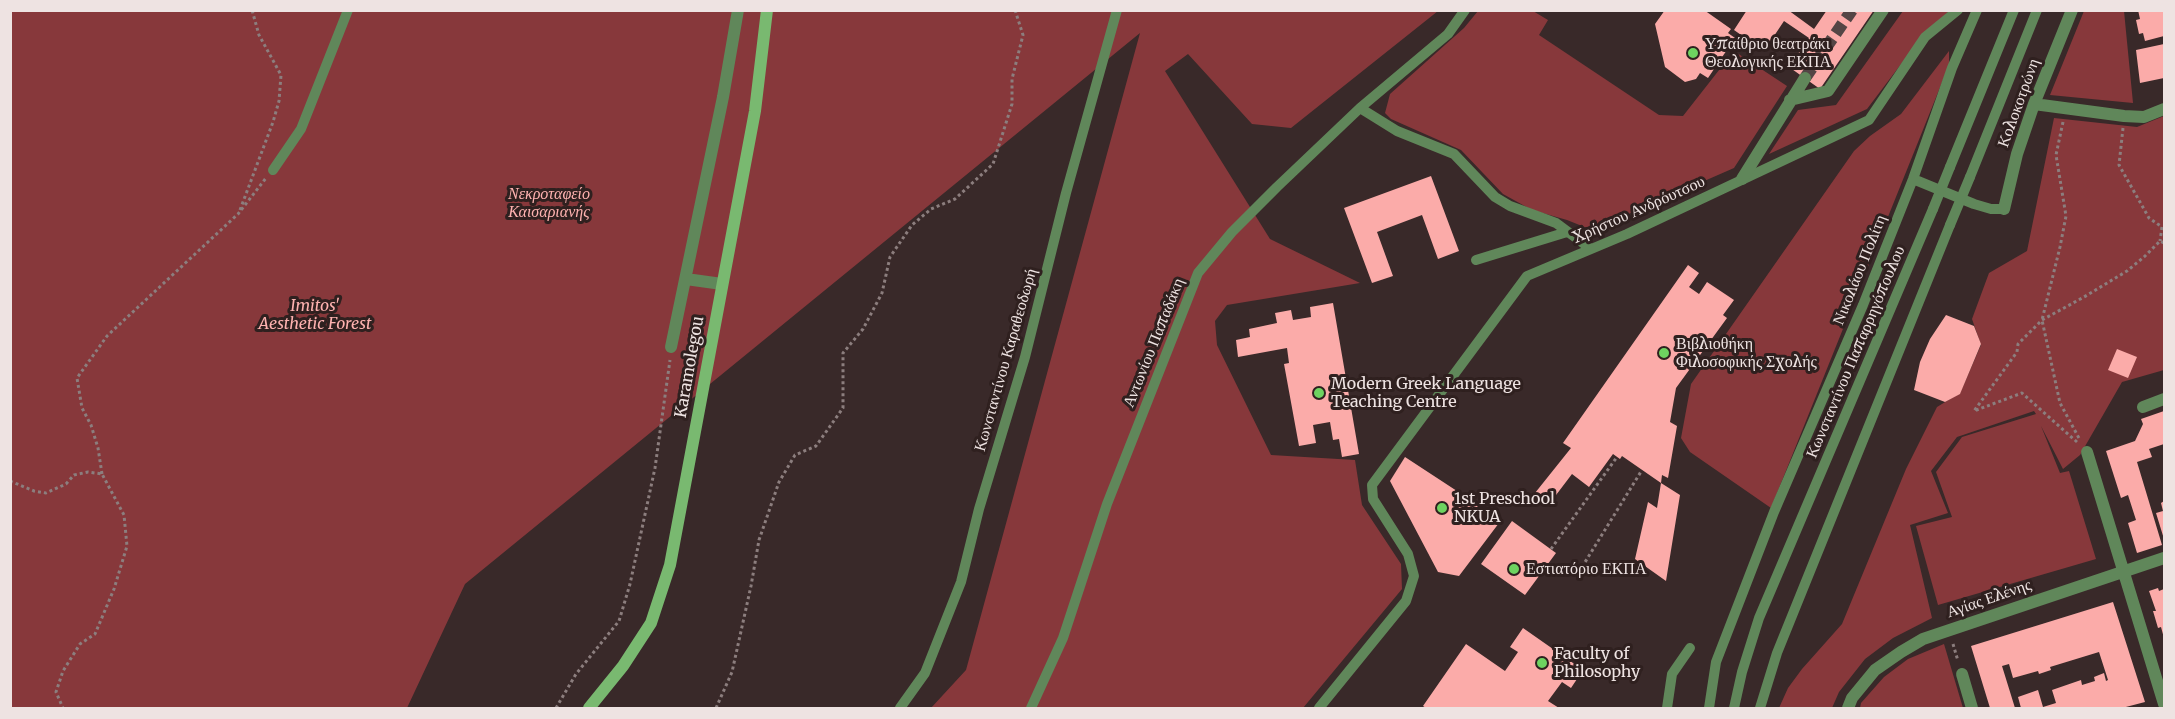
<!DOCTYPE html>
<meta charset="utf-8">
<style>
body{margin:0}
#map{position:relative;width:2175px;height:719px;overflow:hidden;background:#392929;font-family:Merriweather,serif}
canvas{display:block}
.frame{position:absolute;inset:0;border:12px solid #eee3e2;pointer-events:none}
</style>
<div id="map">
<canvas width="2175" height="719"></canvas>
<div class="frame"></div>
</div>
<script>
const g = document.querySelector('canvas').getContext('2d');
g.lineJoin = 'round';
function paint(path, color) { g.fillStyle = color; g.fill(path, 'evenodd'); }
const poly = rows => new Path2D(rows.map(r => 'M' + r).join(''));
function stroke(path, color, width, dash) { g.strokeStyle = color; g.lineWidth = width; g.lineCap = dash ? 'butt' : 'round'; g.setLineDash(dash || []); g.stroke(path); }
function write(font, color, halo, rows, align = 'center') {
  g.font = font + ' Merriweather,serif'; g.lineWidth = 6; g.setLineDash([]); g.textBaseline = 'middle'; g.strokeStyle = halo; g.fillStyle = color; for (const [text, x, y, turn = 0] of rows) {
    g.save(); g.translate(x, y); g.rotate((+turn || 0) * Math.PI / 180); g.textAlign = isNaN(turn) ? turn : align; if (halo) g.strokeText(text, 0, 0); g.fillText(text, 0, 0); g.restore();
  }
}
paint(poly([
 [10,11,1438,11,1291,128,1252,124,1188,54,1165,71,1270,239,1360,283,1227,305,1215,321,1217,345,1271,455,1355,460,1362,505,1401,564,1402,589,1303,708,931,708,966,670,1140,33,465,584,407,708,11,708],
 [1478,11,1533,11,1548,20,1539,35,1659,115,1683,116,1734,51,1787,86,1734,168,1592,230,1567,220,1532,210,1503,194,1461,150,1391,119,1385,113,1390,94,1464,28],
 [1903,11,1949,11,1920,39,1867,109,1769,154,1798,110,1836,105],
 [2084,11,2124,11,2133,103,2050,95],
 [1949,51,1949,65,1771,508,1690,452,1681,438,1691,384,1854,151,1870,136,1901,114],
 [2164,116,2164,370,2122,382,2080,455,2063,469,2041,426,2060,473,2069,471,2096,559,1938,605,1916,526,1952,517,1936,472,1962,437,2036,414,2034,411,1957,437,1931,471,1948,513,1910,525,1932,618,1893,638,1865,659,1839,692,1832,708,1779,708,1788,688,1802,669,1842,624,1906,469,1937,407,1960,393,1981,345,1972,319,1989,273,2027,251,2054,118,2137,127],
 [1944,644,1963,708,1860,708,1861,703,1884,677,1908,659]
]), '#87383b');
paint(poly([
 [1665,10,1704,10,1731,29,1728,33,1735,38,1708,78,1700,73,1696,79,1685,82,1665,67,1655,24],
 [1747,10,1788,10,1814,29,1827,10,1874,10,1820,89,1789,67,1809,38,1784,21,1764,51,1734,30],
 [2138,10,2164,10,2164,36,2145,41,2143,33,2139,34,2136,20,2140,19],
 [2164,44,2164,78,2140,83,2136,50],
 [1431,176,1459,251,1438,259,1422,215,1377,232,1393,276,1372,283,1344,208],
 [1688,265,1699,273,1689,287,1699,294,1707,282,1734,300,1723,315,1727,318,1676,388,1670,422,1677,426,1668,478,1662,475,1661,483,1622,456,1620,459,1613,454,1589,487,1572,474,1550,503,1535,493,1571,448,1563,443],
 [1333,303,1359,454,1342,457,1339,439,1333,440,1330,422,1313,425,1316,443,1299,446,1284,364,1289,363,1287,348,1238,357,1236,340,1250,337,1249,329,1277,323,1275,313,1291,310,1293,320,1311,317,1310,307],
 [1946,315,1974,326,1981,344,1960,394,1945,402,1914,390,1920,362,1930,339],
 [2117,349,2137,357,2128,378,2108,370],
 [2164,411,2164,444,2149,449,2152,457,2137,462,2162,545,2137,553,2128,523,2136,520,2128,495,2121,498,2106,451,2135,441,2143,424,2141,419],
 [1405,457,1460,493,1499,523,1459,576,1438,572,1390,481],
 [1661,483,1680,495,1666,581,1635,559,1648,502,1657,508],
 [2164,501,2164,539,2156,513,2163,511,2161,503],
 [1512,521,1556,553,1525,595,1481,564],
 [2158,588,2159,591,2164,589,2164,638,2161,627,2158,628,2153,611,2156,611,2149,591],
 [2113,602,2145,702,2122,708,2021,708,2018,697,2038,690,2043,707,2056,703,2052,690,2081,680,2082,685,2095,681,2094,677,2104,673,2106,681,2108,680,2099,652,2050,667,2051,670,2039,674,2038,671,2013,678,2009,664,2002,666,2015,708,1990,708,1971,646],
 [1523,628,1583,670,1571,688,1562,682,1548,701,1559,708,1426,708,1423,706,1466,644,1505,671,1518,652,1510,647]
]), '#fbaba9');
stroke(poly([
 [1805,78,1852,10]
]), '#544545', 12, [12, 6]);
stroke(poly([
 [2063,122,2056,155,2066,216,2060,247,2042,320,2060,403,2080,440],
 [2123,128,2119,165,2149,218,2162,227,2160,241],
 [240,210,273,122,279,101,281,75,259,35,252,10],
 [2077,442,2022,393,1974,411,2017,352,2018,344,2042,320,2084,297,2127,271,2144,257,2160,241,2164,243],
 [102,474,98,448,91,425,82,408,77,378,107,336,238,214,266,178],
 [10,481,34,491,46,493,66,484,74,475,88,472,102,474,124,515,127,546,114,589,95,634,80,644,63,671,56,692,63,708],
 [1551,549,1617,457],
 [1582,567,1642,470],
 [1953,644,1958,661],
 [556,708,576,674,619,621,630,584,655,468,670,360],
 [716,708,732,672,751,586,759,540,779,482,795,455,816,446,843,408,843,353,863,329,882,293,890,257,912,225,931,209,955,199,993,164,1012,104,1012,79,1023,35,1015,10]
]), '#8c7e7e', 3, [3, 3]);
stroke(poly([
 [1360,108,1397,131,1454,154,1495,197,1510,206,1556,223,1591,249],
 [1950,167,2014,10],
 [273,170,301,129,348,10],
 [1970,177,2037,10],
 [1913,179,1974,204,1991,209,2004,209],
 [1476,260,1567,232],
 [900,708,925,673,961,582,979,509,1025,357,1066,193,1117,10],
 [1031,708,1063,638,1107,504,1198,273,1232,232,1277,187,1360,108,1448,34,1465,10],
 [1319,708,1406,601,1414,576,1408,554,1373,499,1372,485,1527,276,1627,234,1869,120,1925,37,1958,10],
 [1667,708,1672,674,1690,648],
 [1709,708,1716,662,1774,512,1863,305,1913,179,1952,68,1977,10],
 [1734,708,1742,672,1759,618,1933,209],
 [1760,708,1777,653,1950,225]
]), '#60875a', 10);
stroke(poly([
 [1790,100,1828,91,1883,10],
 [2034,104,2124,116,2144,117,2164,109],
 [1742,179,1805,78],
 [2004,209,2017,154,2034,104,2072,10],
 [686,279,722,284],
 [671,347,723,97,738,10],
 [2143,407,2164,399],
 [2087,452,2164,704],
 [1962,674,1972,708],
 [1848,708,1852,698,1875,670,1901,652,1923,639,2164,558]
]), '#60875a', 12);
stroke(poly([
 [589,708,623,666,651,623,670,565,755,111,767,10]
]), '#79b970', 12);
stroke(poly([
 [1933,209,1950,167],
 [1950,225,1970,177]
]), '#60875a', 10);
for (const [x, y, r, color] of [
 [1693,53,6,"#6ed360"],
 [1664,353,6,"#6ed360"],
 [1319,393,6,"#6ed360"],
 [1442,508,6,"#6ed360"],
 [1514,569,6,"#6ed360"],
 [1542,663,6,"#6ed360"]
]) { const dot = new Path2D(); dot.arc(x, y, r, 0, 2 * Math.PI); g.fillStyle = color; g.fill(dot); stroke(dot, '#2f201f', 2); }
write('16px', '#eee3e2', '#2f201f', [
 ["Υπαίθριο θεατράκι",1705,44],
 ["Θεολογικής ΕΚΠΑ",1705,62],
 ["Βιβλιοθήκη",1676,344],
 ["Φιλοσοφικής Σχολής",1676,362],
 ["Modern Greek Language",1331,384],
 ["Teaching Centre",1331,402],
 ["1st Preschool",1454,499],
 ["NKUA",1454,517],
 ["Εστιατόριο ΕΚΠΑ",1526,569],
 ["Faculty of",1554,654],
 ["Philosophy",1554,672]
], 'left');
write('16px', '#eee3e2', '#2f201f', [
 ["Κολοκοτρώνη",2019,103,-70],
 ["Χρήστου Ανδρόυτσου",1639,210,-24],
 ["Νικολάου Πολίτη",1860,270,-68],
 ["Αντωνίου Παπαδάκη",1154,343,-68],
 ["Κωνσταντίνου Παπαρρηγόπουλου",1856,352,-67],
 ["Κωνσταντίνου Καραθεοδωρή",1006,360,-74],
 ["Karamolegou",690,367,-80],
 ["Αγίας Ελένης",1989,599,-19]
]);
write('italic 16px', '#feb2b0', '#2f201f', [
 ["Νεκροταφείο",549,194],
 ["Καισαριανής",549,212],
 ["Imitos'",315,306],
 ["Aesthetic Forest",315,324]
]);
</script>
